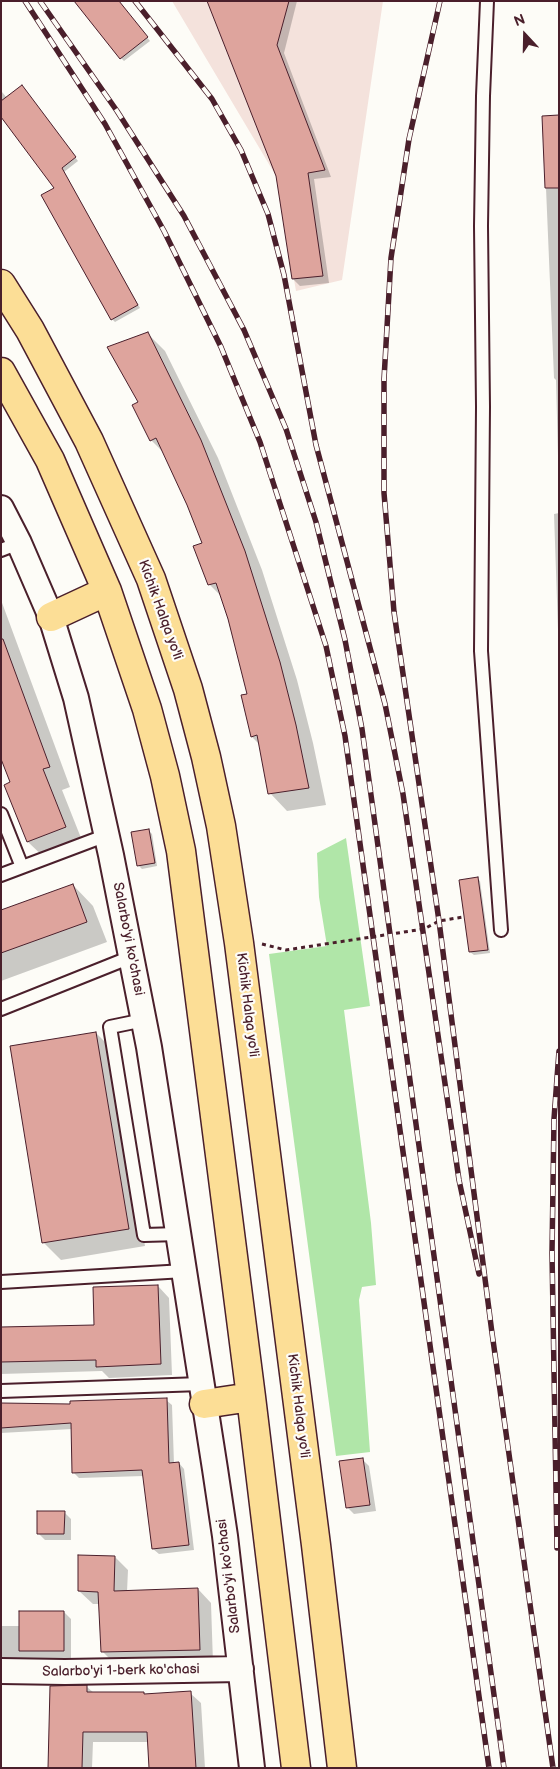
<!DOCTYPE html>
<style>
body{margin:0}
#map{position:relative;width:560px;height:1769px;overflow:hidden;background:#fdfcf7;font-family:"Balsamiq Sans",sans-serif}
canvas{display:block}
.frame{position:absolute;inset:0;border:2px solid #4a1f2b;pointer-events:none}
.north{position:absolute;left:500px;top:10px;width:50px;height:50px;-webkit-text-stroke:4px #fdfcf7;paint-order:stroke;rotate:339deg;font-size:14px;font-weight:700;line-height:20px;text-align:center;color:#4a1f2b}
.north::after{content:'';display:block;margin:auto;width:18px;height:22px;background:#4a1f2b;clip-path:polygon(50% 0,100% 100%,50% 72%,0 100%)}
</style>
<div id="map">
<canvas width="560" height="1769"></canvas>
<div class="frame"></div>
<div class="north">N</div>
</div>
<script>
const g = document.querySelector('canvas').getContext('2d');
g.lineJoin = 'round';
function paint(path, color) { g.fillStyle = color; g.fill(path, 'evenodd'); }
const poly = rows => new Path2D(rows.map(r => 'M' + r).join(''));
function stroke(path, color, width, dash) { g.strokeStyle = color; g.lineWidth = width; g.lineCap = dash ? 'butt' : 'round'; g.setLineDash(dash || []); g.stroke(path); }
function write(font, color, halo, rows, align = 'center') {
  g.font = font + ' "Balsamiq Sans",sans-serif'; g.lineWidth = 4.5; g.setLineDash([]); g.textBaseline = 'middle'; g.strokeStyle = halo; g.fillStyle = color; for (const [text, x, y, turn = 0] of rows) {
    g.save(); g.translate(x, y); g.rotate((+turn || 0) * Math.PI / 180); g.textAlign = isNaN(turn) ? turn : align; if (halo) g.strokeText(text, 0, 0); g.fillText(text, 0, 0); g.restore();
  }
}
paint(poly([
 [172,1,383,1,342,280,296,291,276,176]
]), '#f4e2dc');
paint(poly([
 [346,838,370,1006,344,1010,371,1223,376,1285,362,1287,359,1300,370,1452,336,1456,269,954,327,946,319,897,317,853]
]), '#b0e6a8');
paint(poly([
 [118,1,150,41,124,61,121,58],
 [208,1,297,1,284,53,331,177,314,179,329,283,300,286,293,279,278,176],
 [25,90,78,161,64,172,140,308,115,322,112,319,56,188,1,115,1,93,2,92,7,98],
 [559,116,559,494,556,380,554,378,543,117],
 [148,334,165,351,218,458,262,570,297,680,313,743,326,805,287,811,270,793,260,745,252,737,249,694,222,597,209,584,204,544,165,454,151,440,134,405,139,403],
 [559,513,559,659,554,514],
 [1,600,70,787,62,790,85,848,49,862,28,842,6,786,11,782,1,755],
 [148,830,152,834,157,866,142,869,139,866],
 [477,878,480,881,490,953,474,955,470,952],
 [73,885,93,906,107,942,1,981,1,911],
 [96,1033,113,1050,145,1246,61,1260,44,1243],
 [158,1286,169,1298,172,1375,109,1378,102,1371,1,1374,1,1329,96,1326],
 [166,1400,172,1405,174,1464,179,1463,184,1469,194,1550,159,1554,153,1549,144,1476,79,1478,74,1473,72,1429,1,1433,1,1405,71,1406],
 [362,1459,369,1466,376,1511,354,1514,347,1507],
 [64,1512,71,1519,71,1540,45,1540,38,1533],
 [115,1557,128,1570,127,1592,198,1589,211,1603,213,1663,116,1665,102,1651,100,1604,93,1604,79,1591],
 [64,1612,71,1619,71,1658,7,1658,7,1663,1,1663,1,1626,20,1626],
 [87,1687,94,1693,144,1693,146,1696,190,1693,201,1703,205,1768,150,1768,149,1742,93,1742,92,1768,50,1768]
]), '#0003');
const building = poly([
 [74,1,119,1,148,37,120,59,74,1],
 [207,1,289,1,277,45,325,170,308,173,323,276,292,279,276,176,207,1],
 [22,85,76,157,62,168,138,305,111,320,41,195,54,188,1,117,1,101,22,85],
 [559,115,559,188,545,188,542,116,559,115],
 [148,332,201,440,245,551,280,662,296,725,309,788,268,794,257,735,251,737,241,695,247,694,228,619,216,583,208,585,193,546,202,543,187,505,156,438,150,441,132,405,138,402,107,347,148,332],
 [1,639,3,639,50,767,43,769,66,827,27,842,4,785,10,782,1,759,1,639],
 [149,829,155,863,137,866,131,832,149,829],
 [478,877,488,950,469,952,459,880,478,877],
 [73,884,87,922,1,953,1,910,73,884],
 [96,1032,129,1229,42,1243,10,1046,96,1032],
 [158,1285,161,1364,96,1367,96,1360,1,1362,1,1327,94,1325,93,1287,158,1285],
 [167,1398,169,1463,179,1462,189,1545,152,1549,142,1470,72,1473,71,1423,1,1428,1,1403,70,1404,70,1401,167,1398],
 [363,1458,370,1505,346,1508,339,1461,363,1458],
 [37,1511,65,1511,64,1534,37,1534,37,1511],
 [78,1555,115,1556,114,1591,198,1588,200,1650,101,1652,98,1592,78,1591,78,1555],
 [19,1611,64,1611,64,1651,19,1651,19,1611],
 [87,1685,87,1692,144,1692,144,1694,191,1691,196,1768,149,1768,147,1732,83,1732,82,1768,48,1768,50,1686,87,1685]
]);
paint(building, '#dea49d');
stroke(building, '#4a1f2b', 1);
const lane = poly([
 [487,1,483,96,481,226,483,407,481,651,501,930],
 [1,550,19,543],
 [1,814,22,867],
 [1,875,107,835],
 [1,1009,131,957],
 [144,1020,110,1027,144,1235,179,1234],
 [1,1282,184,1271],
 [1,1391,201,1384]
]);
const street = poly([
 [1,508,19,543,51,617,76,698,111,855,149,1047,215,1469,225,1536,252,1768],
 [1,1671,65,1672,241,1669]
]);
const highway = poly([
 [1,284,30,330,89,441,151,579,188,689,206,757,221,826,239,943,316,1545,342,1768],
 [1,372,50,460,107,591,147,709,165,776,181,851,251,1397,296,1768],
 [51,617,107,591],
 [204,1404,251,1397]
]);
stroke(lane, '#4a1f2b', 16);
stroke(street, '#4a1f2b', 28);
stroke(highway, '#4a1f2b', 31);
stroke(poly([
 [262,944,286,950,424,929,439,921,463,917]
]), '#4a1f2b', 3, [4, 4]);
stroke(lane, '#fdfcf7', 12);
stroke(street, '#fdfcf7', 24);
stroke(highway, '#fcde96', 28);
const rail = poly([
 [25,1,105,124,164,231,221,347,260,442,326,646,345,736,489,1768],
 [40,1,117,111,184,216,244,330,286,429,316,522,345,640,362,729,504,1768],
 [135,1,212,99,241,150,268,214,284,275,316,445,385,704,403,794,459,1180,479,1274],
 [440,1,409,139,391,258,384,379,384,493,394,612,439,921,492,1333,553,1768],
 [557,1548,552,1253,554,1119,559,1051]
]);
stroke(rail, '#4a1f2b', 5.5);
stroke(rail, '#fdfcf7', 4, [11]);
write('14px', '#4a1f2b', '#fdfcf7', [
 ["Kichik Halqa yo'li",160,610,70],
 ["Salarbo'yi ko'chasi",128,939,79],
 ["Kichik Halqa yo'li",247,1005,83],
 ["Kichik Halqa yo'li",298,1406,83],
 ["Salarbo'yi ko'chasi",229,1576,-97],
 ["Salarbo'yi 1-berk ko'chasi",121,1671,-1]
]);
</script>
